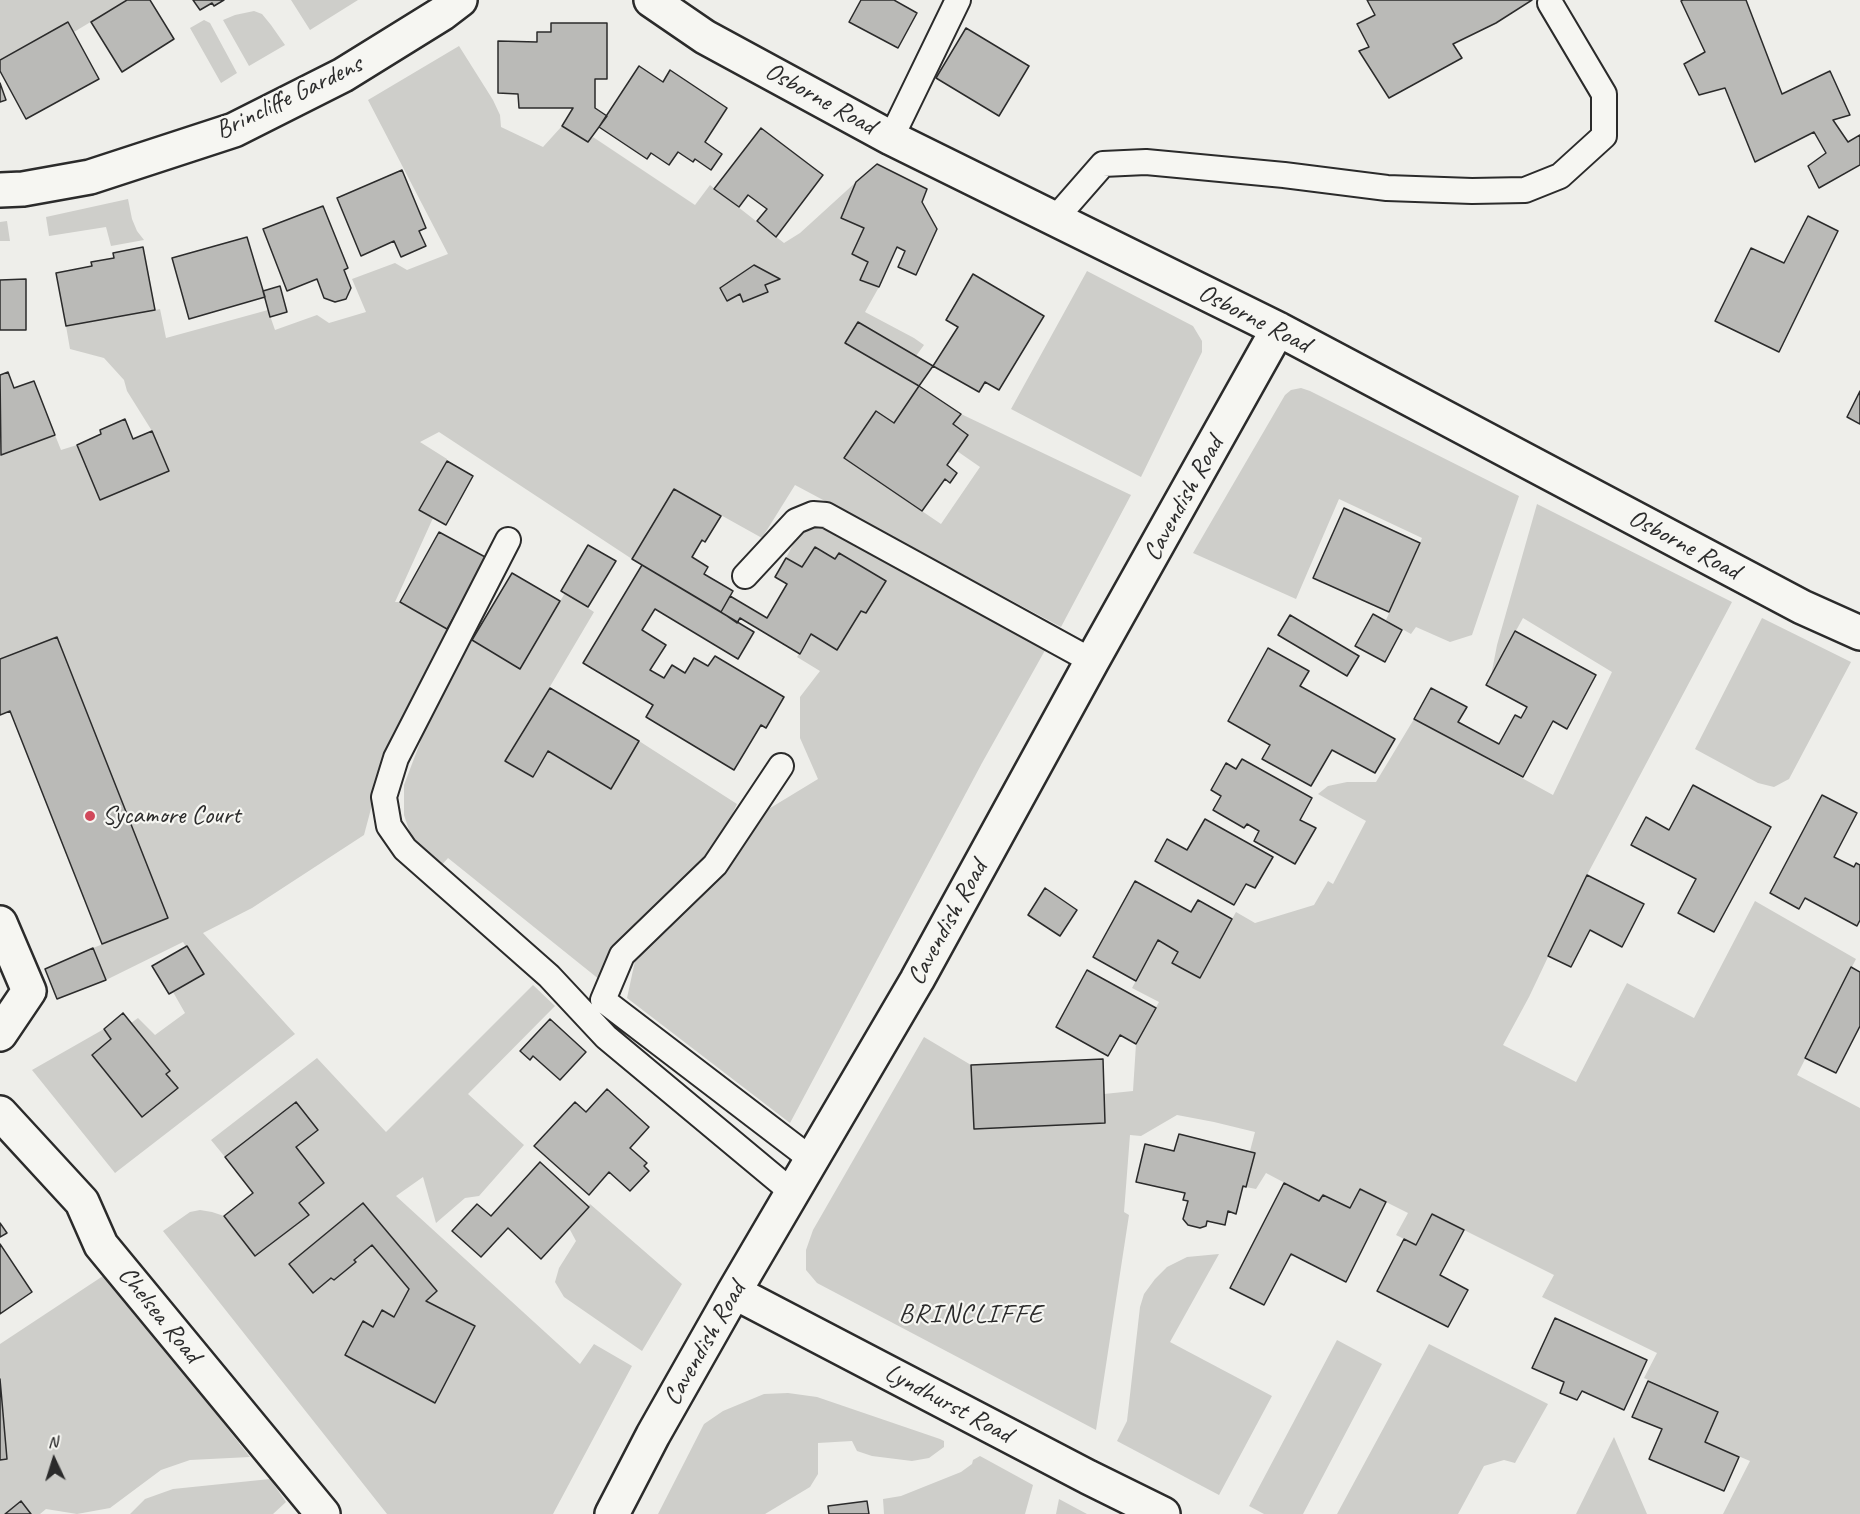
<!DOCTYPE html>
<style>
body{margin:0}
#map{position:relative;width:1860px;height:1514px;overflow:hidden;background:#eeeeea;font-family:Caveat,sans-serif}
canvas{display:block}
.north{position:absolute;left:24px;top:1430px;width:60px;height:60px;-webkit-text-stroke:4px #f6f6f2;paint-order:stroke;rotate:356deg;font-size:16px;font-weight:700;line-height:24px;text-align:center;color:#2b2b2b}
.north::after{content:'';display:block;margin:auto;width:21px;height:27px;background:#2b2b2b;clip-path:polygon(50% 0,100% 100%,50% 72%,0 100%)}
</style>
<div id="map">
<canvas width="1860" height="1514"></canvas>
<div class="north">N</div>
</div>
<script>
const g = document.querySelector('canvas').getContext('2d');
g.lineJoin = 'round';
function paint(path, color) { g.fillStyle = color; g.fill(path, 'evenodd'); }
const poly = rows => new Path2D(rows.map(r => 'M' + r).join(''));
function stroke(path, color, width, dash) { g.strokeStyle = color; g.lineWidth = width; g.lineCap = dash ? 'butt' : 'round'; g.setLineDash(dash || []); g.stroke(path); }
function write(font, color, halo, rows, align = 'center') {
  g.font = font + ' Caveat,sans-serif'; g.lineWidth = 4.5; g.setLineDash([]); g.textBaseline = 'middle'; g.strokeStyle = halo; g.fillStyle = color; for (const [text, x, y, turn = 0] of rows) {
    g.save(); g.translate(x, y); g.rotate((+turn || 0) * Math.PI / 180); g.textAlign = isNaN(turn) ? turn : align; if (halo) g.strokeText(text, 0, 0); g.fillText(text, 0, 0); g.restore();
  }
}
paint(poly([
 [0,0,127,0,74,32,68,22,0,60],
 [291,0,358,0,310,30],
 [254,11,262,14,271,25,285,45,249,66,223,20,235,15],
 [204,20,210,23,237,73,221,83,190,28],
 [459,46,493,100,500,115,501,127,543,147,562,126,588,142,593,137,695,205,710,185,784,243,800,233,856,182,841,217,864,228,852,254,868,262,861,280,879,287,865,312,914,338,924,345,916,356,858,322,846,343,919,386,894,423,876,411,844,458,941,524,980,467,957,451,968,435,953,424,961,414,1131,495,1061,627,795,485,762,538,674,489,632,559,439,432,420,442,447,459,447,461,419,509,433,518,395,602,400,602,447,629,405,711,384,760,364,835,252,908,203,933,295,1034,115,1173,32,1070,104,1029,111,1039,92,1055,142,1117,177,1088,131,1023,138,1018,155,1035,185,1013,173,992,203,974,183,942,106,980,93,948,168,918,57,637,0,659,0,454,1,455,55,435,61,450,77,445,100,500,169,471,152,431,127,391,124,380,104,358,70,349,66,326,160,309,166,338,268,310,275,330,317,315,329,323,366,312,352,279,395,263,407,270,448,254,368,100],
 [779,279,765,285,768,292,740,294,727,301,720,288,732,281],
 [128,199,132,219,137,231,144,240,111,246,106,227,49,236,46,217],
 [7,221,10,241,0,241,0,222],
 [1087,271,1193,326,1202,341,1202,352,1141,477,1011,409],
 [1301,388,1310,391,1519,496,1472,635,1450,642,1416,627,1411,634,1386,620,1422,538,1339,499,1296,599,1193,553,1285,395,1291,390],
 [1537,504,1732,602,1587,875,1529,997,1503,1045,1576,1082,1627,983,1694,1018,1755,901,1856,959,1797,1075,1860,1108,1860,1514,1723,1514,1750,1461,1705,1442,1718,1411,1644,1378,1657,1353,1542,1297,1554,1275,1464,1230,1416,1245,1396,1235,1408,1213,1360,1189,1350,1208,1323,1195,1319,1201,1266,1173,1256,1189,1246,1187,1255,1153,1250,1151,1255,1132,1214,1122,1177,1115,1141,1136,1130,1135,1124,1212,1129,1215,1096,1430,817,1283,806,1270,806,1250,813,1230,924,1037,971,1065,974,1129,1105,1123,1104,1094,1133,1091,1136,1044,1159,1002,1132,988,1158,940,1178,952,1173,963,1200,977,1236,912,1255,923,1314,905,1328,881,1333,884,1366,821,1318,794,1328,786,1347,782,1376,782,1414,719,1553,795,1612,672,1523,618,1491,676,1497,645],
 [820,520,1048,645,982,763,790,1123,627,998,635,961,705,891,767,810,818,779,800,738,800,697,820,671,797,657,811,634,837,649,861,611,866,613,885,581,839,553,835,559,815,547,802,567,786,558,799,533],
 [565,593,594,612,506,761,533,777,548,751,611,788,639,741,737,804,726,828,695,871,600,980,448,858,439,868,413,842,404,815,404,785,426,727,472,640,520,668],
 [1762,618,1851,662,1789,779,1774,787,1758,783,1695,749],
 [533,985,555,1006,468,1094,524,1145,479,1196,465,1198,436,1223,423,1177,396,1196,580,1364,594,1344,632,1366,553,1514,387,1514,163,1231,190,1212,200,1210,212,1212,224,1216,255,1256,308,1215,299,1203,296,1147,318,1130,296,1102,225,1157,211,1140,317,1058,386,1132],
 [363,1203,437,1291,426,1301,475,1326,435,1403,345,1355,363,1321,373,1327,382,1310,394,1317,409,1289,372,1245,354,1260,356,1262,334,1280,331,1278,313,1293,289,1264],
 [590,1204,682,1284,642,1351,564,1297,555,1282,559,1268,576,1241,569,1228],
 [1219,1254,1170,1342,1272,1396,1219,1495,1117,1441,1127,1421,1140,1307,1144,1294,1155,1279,1167,1267,1187,1257],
 [106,1274,250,1457,190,1460,161,1470,110,1508,77,1514,46,1509,40,1514,0,1514,0,1460,7,1459,0,1379,0,1344],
 [1337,1340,1382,1364,1303,1514,1264,1514,1249,1506],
 [1429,1344,1548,1404,1515,1463,1504,1460,1484,1466,1458,1514,1337,1514],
 [788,1393,817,1397,940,1439,944,1441,944,1447,929,1458,912,1461,872,1456,857,1451,852,1441,818,1443,818,1474,810,1487,765,1514,658,1514,704,1424,723,1411,764,1394],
 [1614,1437,1647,1514,1576,1514],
 [980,1456,1033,1485,1025,1514,884,1514,883,1499,901,1496,961,1472,972,1464,973,1460],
 [270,1479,286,1502,273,1514,130,1514,145,1499,173,1489],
 [1059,1499,1087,1514,1056,1514]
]), '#cececa');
const building = poly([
 [127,0,150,0,174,39,122,72,91,22,127,0],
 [193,0,224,0,214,6,212,3,200,10,193,0],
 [861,0,894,0,917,13,898,48,849,22,861,0],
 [1367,0,1532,0,1496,23,1453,44,1462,58,1389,98,1359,51,1369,47,1357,24,1375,15,1367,0],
 [1683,0,1746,0,1782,94,1830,71,1850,115,1833,120,1848,142,1860,135,1860,165,1819,188,1808,166,1826,153,1814,132,1755,162,1725,88,1699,95,1684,64,1705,52,1681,1,1683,0],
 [68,22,99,79,26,119,0,71,0,60,68,22],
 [551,23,607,23,607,79,595,79,595,108,607,116,588,142,562,126,573,108,519,108,518,94,498,93,498,41,537,42,537,32,551,32,551,23],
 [966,28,1029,66,999,116,936,78,966,28],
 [639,66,663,82,670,70,727,108,705,142,722,154,711,170,695,159,693,162,678,152,669,165,651,153,647,159,599,127,639,66],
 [0,83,6,100,0,102,0,83],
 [761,128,823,175,776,237,757,221,767,209,748,195,739,207,714,189,761,128],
 [877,164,927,189,922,202,937,229,916,275,898,267,905,251,897,247,879,287,860,280,868,262,852,254,864,228,841,218,856,182,877,164],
 [402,170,426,228,419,231,426,246,401,257,394,241,361,256,337,198,402,170],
 [323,206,348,268,344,270,351,288,346,299,335,302,324,298,317,279,287,291,263,229,323,206],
 [1808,216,1838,231,1779,352,1715,321,1751,248,1784,263,1808,216],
 [247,237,265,297,189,319,172,258,247,237],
 [143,247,155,310,66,326,56,273,92,266,91,262,114,258,113,253,143,247],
 [754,265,780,279,765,285,768,292,743,302,740,294,727,301,720,288,754,265],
 [973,274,1044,316,999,390,985,382,979,392,933,366,958,327,946,320,973,274],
 [26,279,26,330,0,330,0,280,26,279],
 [280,286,287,312,270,317,263,291,280,286],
 [858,322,933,366,919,386,845,343,858,322],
 [8,372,14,388,34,381,55,435,1,455,0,375,8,372],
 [919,386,961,414,953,424,968,435,947,465,957,473,950,483,945,479,922,511,844,458,876,411,894,423,919,386],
 [1860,391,1860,424,1847,417,1860,391],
 [125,419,133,439,152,431,169,471,100,500,77,445,101,434,100,430,125,419],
 [447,461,473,476,446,525,419,510,447,461],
 [674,489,721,516,705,542,702,540,692,557,708,567,704,574,733,591,721,612,632,559,674,489],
 [1344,508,1420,543,1389,612,1313,578,1344,508],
 [439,532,487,558,447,629,400,602,439,532],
 [588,545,616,561,588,607,561,591,588,545],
 [815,547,835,559,839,553,886,581,866,613,861,611,837,650,811,634,800,654,740,618,737,623,721,612,730,596,767,618,787,584,775,577,786,558,802,567,815,547],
 [642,565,754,632,738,659,655,609,642,630,666,645,650,670,664,678,672,665,685,673,694,658,708,666,715,656,784,697,766,728,761,725,734,770,646,717,653,705,583,663,642,565],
 [512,573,560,601,520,669,472,640,512,573],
 [1373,614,1402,630,1385,662,1355,646,1373,614],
 [1290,615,1359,656,1347,676,1278,635,1290,615],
 [1515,631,1596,675,1567,729,1553,721,1523,777,1414,719,1431,688,1467,707,1458,722,1499,744,1515,715,1521,718,1527,707,1486,685,1515,631],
 [57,637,168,918,102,944,10,711,0,715,0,659,57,637],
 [1268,648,1309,671,1300,686,1395,739,1375,773,1332,750,1311,786,1262,759,1270,745,1228,721,1268,648],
 [550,688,639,741,611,789,548,751,533,777,505,761,550,688],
 [1242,759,1312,798,1300,820,1316,828,1295,864,1254,841,1259,831,1247,824,1244,828,1213,810,1221,796,1211,790,1226,763,1236,769,1242,759],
 [1693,785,1771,827,1714,932,1678,913,1696,879,1631,845,1646,817,1669,830,1693,785],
 [1822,795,1857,813,1834,857,1854,867,1856,863,1860,865,1860,920,1857,926,1805,898,1799,909,1770,893,1822,795],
 [1205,819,1273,857,1255,888,1246,884,1234,905,1155,861,1167,839,1187,850,1205,819],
 [1587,875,1644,904,1622,947,1590,930,1571,967,1548,956,1587,875],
 [1135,881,1191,912,1198,900,1232,919,1200,978,1172,963,1178,952,1158,940,1136,981,1093,957,1135,881],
 [1045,888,1077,910,1060,936,1028,915,1045,888],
 [187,946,204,974,169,994,152,966,187,946],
 [93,948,106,980,57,999,45,969,93,948],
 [1851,967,1860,972,1860,1026,1836,1073,1805,1058,1851,967],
 [1087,970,1156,1008,1136,1044,1120,1035,1108,1056,1056,1027,1087,970],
 [123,1013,170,1071,166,1074,178,1088,142,1117,92,1055,111,1039,104,1029,123,1013],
 [550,1019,586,1052,560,1080,533,1056,530,1060,520,1051,550,1019],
 [1103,1059,1105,1123,974,1129,971,1065,1103,1059],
 [607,1089,649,1127,630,1148,647,1163,644,1166,649,1171,630,1191,609,1172,589,1195,534,1146,575,1102,586,1112,607,1089],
 [296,1102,318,1130,296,1147,324,1183,299,1203,309,1215,255,1256,224,1216,253,1193,225,1157,296,1102],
 [1179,1134,1255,1153,1246,1187,1243,1186,1236,1214,1228,1211,1225,1225,1207,1221,1206,1226,1200,1228,1188,1225,1183,1219,1188,1201,1183,1200,1185,1193,1136,1182,1145,1144,1174,1151,1179,1134],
 [540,1162,589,1207,541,1259,508,1228,481,1257,452,1231,477,1204,491,1216,540,1162],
 [1284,1183,1319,1201,1323,1195,1350,1208,1360,1189,1386,1202,1346,1282,1291,1254,1264,1305,1230,1288,1284,1183],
 [363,1203,437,1291,426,1301,475,1326,435,1403,345,1355,363,1321,373,1327,382,1310,394,1317,409,1289,372,1245,354,1260,356,1262,334,1280,331,1278,313,1293,289,1264,363,1203],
 [1432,1214,1464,1230,1440,1275,1468,1290,1448,1327,1377,1291,1404,1239,1416,1245,1432,1214],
 [0,1223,7,1233,0,1237,0,1223],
 [0,1244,32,1292,0,1314,0,1244],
 [1555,1318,1647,1360,1624,1410,1582,1391,1577,1400,1560,1393,1564,1382,1532,1368,1555,1318],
 [0,1379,7,1459,0,1460,0,1379],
 [1648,1381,1718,1412,1705,1442,1739,1457,1724,1491,1649,1459,1662,1429,1632,1417,1648,1381],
 [21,1501,31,1514,5,1514,21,1501],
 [867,1501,869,1514,829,1514,828,1506,867,1501]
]);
paint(building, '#babab7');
stroke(building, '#2b2b2b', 1.5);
const service = poly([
 [891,138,958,0],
 [1054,220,1103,164,1146,162,1284,175,1387,188,1472,191,1525,190,1560,176,1604,136,1604,94,1550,3],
 [508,540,396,758,384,797,389,826,405,849,549,976,606,1037,792,1192],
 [745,576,796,521,813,514,826,515,1092,661],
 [781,766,715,865,622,955,603,1000,811,1159]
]);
const minor = poly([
 [651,0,705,37,891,138,1278,329,1802,607,1860,633],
 [0,190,23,189,90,177,234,130,343,75,443,13,460,0],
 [0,923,29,991,0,1034],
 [0,1113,82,1202,101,1245,323,1514],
 [734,1292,1088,1477,1163,1514],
 [612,1514,653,1435,734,1292,917,980,1092,661,1278,329]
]);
stroke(service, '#2b2b2b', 28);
stroke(minor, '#2b2b2b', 38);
stroke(service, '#f6f6f2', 24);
stroke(minor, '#f6f6f2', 33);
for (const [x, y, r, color] of [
 [90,816,6,"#d1495b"]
]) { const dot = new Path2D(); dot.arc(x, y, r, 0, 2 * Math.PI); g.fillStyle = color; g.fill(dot); stroke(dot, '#f6f6f2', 2); }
write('26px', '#2b2b2b', '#f6f6f2', [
 ["Brincliffe Gardens",289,98,-26],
 ["Osborne Road",820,99,29],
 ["Osborne Road",1254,319,27],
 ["Cavendish Road",1184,499,-61],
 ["Osborne Road",1684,545,28],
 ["Cavendish Road",948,923,-61],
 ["Chelsea Road",159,1315,51],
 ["Cavendish Road",705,1344,-60],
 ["Lyndhurst Road",948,1404,28]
]);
write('26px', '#2b2b2b', '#f6f6f2', [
 ["Sycamore Court",102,816]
], 'left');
g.letterSpacing = '1.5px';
write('27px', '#2b2b2b', '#f6f6f2', [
 ["BRINCLIFFE",971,1315]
]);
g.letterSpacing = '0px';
</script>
